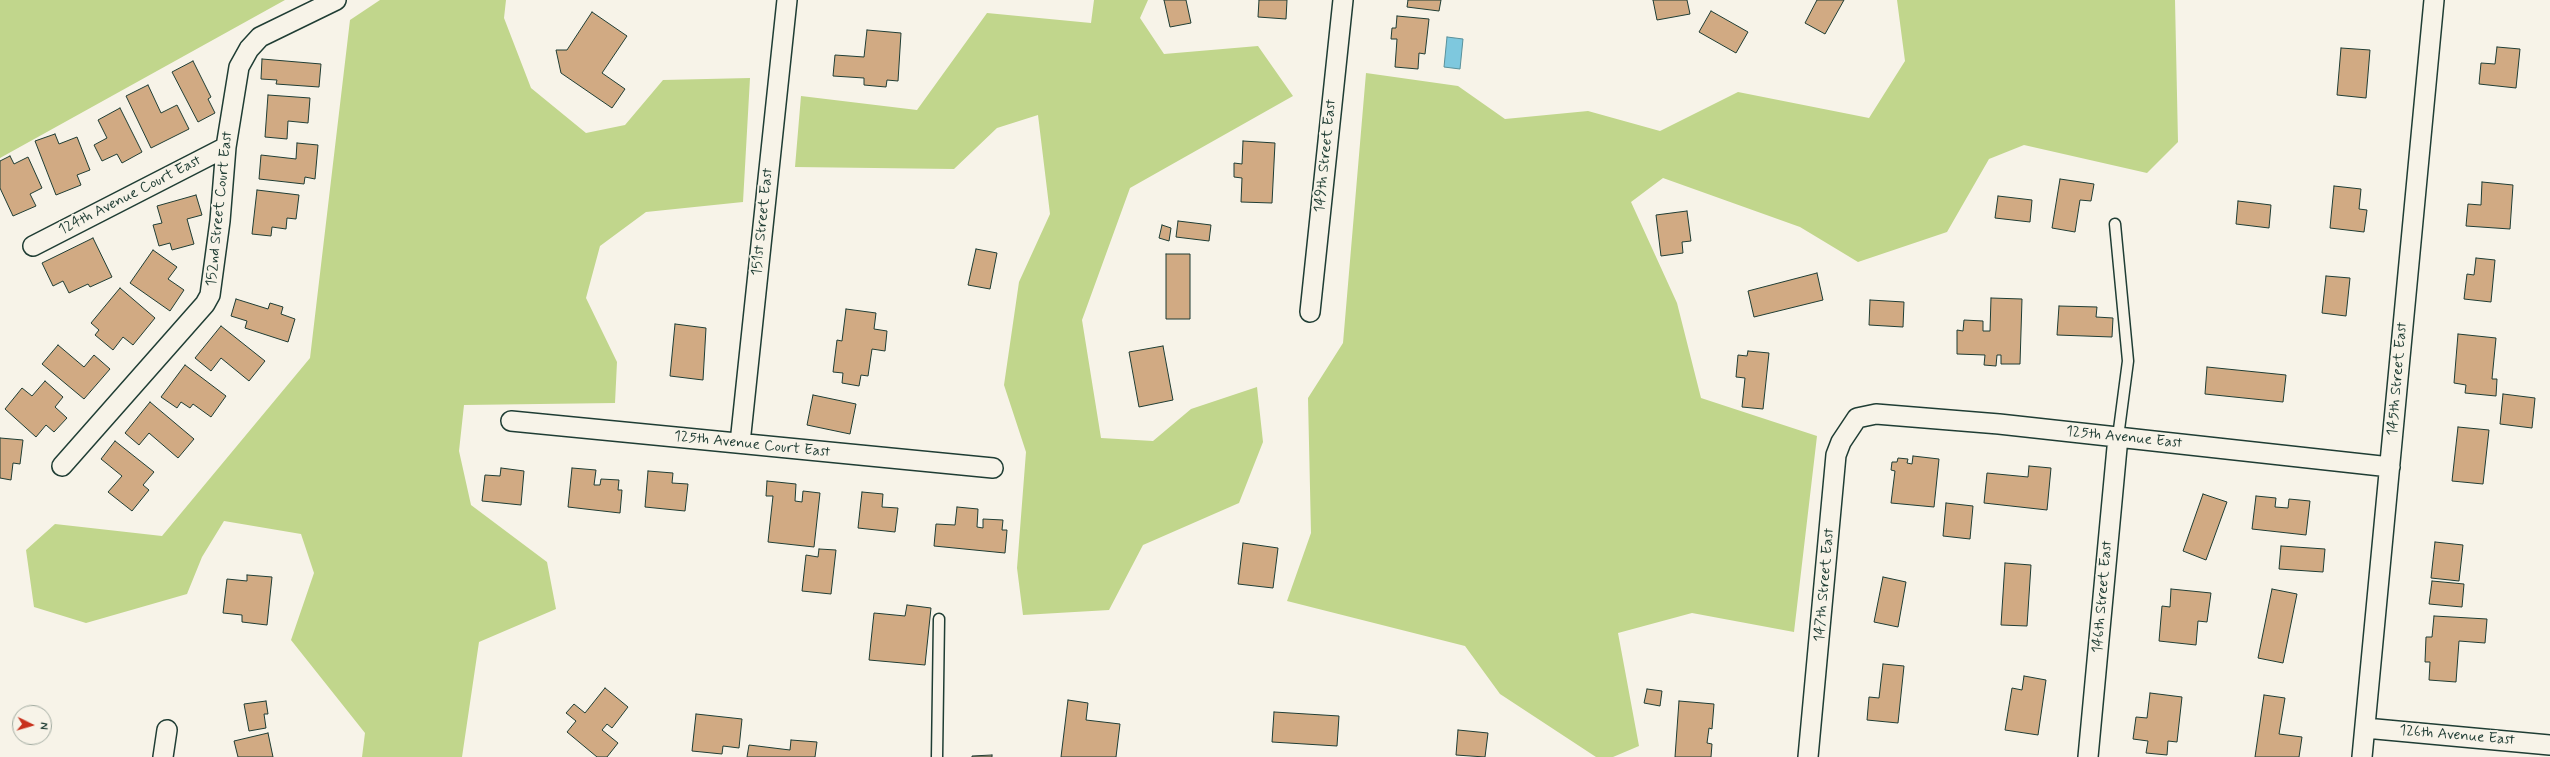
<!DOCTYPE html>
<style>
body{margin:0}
#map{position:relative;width:2550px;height:757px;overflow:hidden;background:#f7f3e8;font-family:Mynerve,sans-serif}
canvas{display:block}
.north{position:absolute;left:12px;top:705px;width:40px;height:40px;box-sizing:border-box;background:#f7f3e8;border:1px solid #a1aaa0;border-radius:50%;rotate:95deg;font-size:11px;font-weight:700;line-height:16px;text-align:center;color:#1f3d34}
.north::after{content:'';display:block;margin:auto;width:14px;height:18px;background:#c8321e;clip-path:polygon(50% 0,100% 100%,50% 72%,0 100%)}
</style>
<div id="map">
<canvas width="2550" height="757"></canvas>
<div class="north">N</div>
</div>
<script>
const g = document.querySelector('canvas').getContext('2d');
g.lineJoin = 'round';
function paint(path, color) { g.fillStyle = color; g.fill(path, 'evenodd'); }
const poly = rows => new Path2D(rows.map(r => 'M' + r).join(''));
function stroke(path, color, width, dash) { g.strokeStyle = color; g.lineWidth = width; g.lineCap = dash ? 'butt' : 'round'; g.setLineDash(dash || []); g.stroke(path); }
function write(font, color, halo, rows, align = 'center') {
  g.font = font + ' Mynerve,sans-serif'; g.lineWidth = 4; g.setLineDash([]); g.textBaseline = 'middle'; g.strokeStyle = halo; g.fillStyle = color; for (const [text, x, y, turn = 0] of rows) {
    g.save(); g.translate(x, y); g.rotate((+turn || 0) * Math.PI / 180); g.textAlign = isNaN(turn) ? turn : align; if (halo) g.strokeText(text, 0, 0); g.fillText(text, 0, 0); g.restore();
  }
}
paint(poly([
 [0,0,285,0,0,158],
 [380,0,506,0,504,18,531,88,586,133,625,125,663,80,750,78,743,202,646,212,600,246,586,298,617,362,615,403,464,405,459,451,471,505,547,562,556,609,479,642,462,757,362,757,365,733,291,640,314,573,301,534,224,521,202,557,187,594,86,623,34,607,26,550,55,524,162,536,310,358,350,20],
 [1094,0,1148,0,1140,18,1164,54,1258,46,1293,96,1130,188,1082,320,1101,438,1153,441,1191,409,1257,387,1263,442,1239,503,1143,545,1109,610,1023,615,1017,568,1026,452,1004,385,1019,282,1050,214,1038,115,997,128,954,169,795,167,801,96,917,110,987,13,1091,23],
 [1897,0,2175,0,2178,142,2147,173,2024,145,1989,159,1947,232,1858,262,1800,227,1663,178,1631,202,1677,303,1701,398,1817,436,1794,632,1692,613,1618,633,1639,746,1613,757,1596,757,1500,694,1465,646,1287,601,1311,533,1308,398,1343,343,1366,73,1458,86,1505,119,1588,111,1660,131,1738,92,1869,118,1905,61]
]), '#c1d68c');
const water = poly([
 [1447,37,1463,39,1460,69,1444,67,1447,37]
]);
paint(water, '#7ec8de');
stroke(water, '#58909a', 1);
const building = poly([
 [1164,0,1186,0,1191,23,1170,27,1164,0],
 [1259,0,1287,0,1286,19,1258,17,1259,0],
 [1408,0,1441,0,1439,11,1407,7,1408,0],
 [1653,0,1687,0,1690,14,1657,20,1653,0],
 [1817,0,1844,0,1825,34,1805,23,1817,0],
 [1711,11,1748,32,1736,53,1699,32,1711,11],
 [592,12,627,36,602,73,625,89,612,108,561,73,556,50,567,50,592,12],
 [1397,16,1429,19,1425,54,1419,53,1418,69,1395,67,1397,39,1391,39,1392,28,1396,28,1397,16],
 [867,30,901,33,898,81,887,80,886,87,864,85,864,78,833,76,835,55,864,57,867,30],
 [2497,47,2520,49,2516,88,2479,84,2481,63,2495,64,2497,47],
 [2341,48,2370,50,2366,98,2337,95,2341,48],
 [262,59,321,64,319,87,276,84,277,80,261,79,262,59],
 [193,61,211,97,208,99,215,113,198,122,172,72,193,61],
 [148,85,161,113,177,105,189,129,151,148,126,96,148,85],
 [268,95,310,98,308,123,288,121,287,139,265,137,268,95],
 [120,108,142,152,122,163,117,154,102,161,94,145,107,138,98,120,120,108],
 [55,134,59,144,77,137,90,170,77,175,81,185,56,195,35,141,55,134],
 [1243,141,1275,143,1272,203,1241,202,1242,178,1234,177,1234,163,1242,164,1243,141],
 [297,143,318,145,315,179,305,177,304,184,259,179,261,155,296,159,297,143],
 [10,156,14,164,28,157,42,188,30,194,36,206,13,216,0,188,0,161,10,156],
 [2060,179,2094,184,2091,201,2080,200,2075,232,2052,228,2060,179],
 [2482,182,2513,185,2510,229,2466,226,2468,204,2481,205,2482,182],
 [2334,186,2361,189,2359,209,2367,210,2364,232,2330,228,2334,186],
 [257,190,299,195,296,219,287,218,286,229,272,227,271,236,252,234,257,190],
 [196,195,202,215,187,219,194,244,172,250,170,243,159,246,153,225,162,223,157,206,196,195],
 [1998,196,2032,200,2030,222,1995,218,1998,196],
 [2238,201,2271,205,2269,228,2236,224,2238,201],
 [1687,211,1691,241,1682,242,1683,253,1661,256,1656,215,1687,211],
 [1178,221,1211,225,1209,241,1176,237,1178,221],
 [1162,225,1171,228,1169,241,1159,238,1162,225],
 [93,238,112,277,90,287,88,284,69,293,63,281,53,286,42,263,93,238],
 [976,249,997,253,990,289,968,285,976,249],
 [153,250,177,267,168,279,184,290,170,311,130,283,153,250],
 [1166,254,1190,254,1190,319,1166,319,1166,254],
 [2476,258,2495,260,2491,302,2464,299,2467,274,2474,275,2476,258],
 [1817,273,1823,300,1754,317,1748,291,1817,273],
 [2326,276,2350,278,2346,316,2322,313,2326,276],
 [120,288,155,318,133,345,123,337,113,350,95,335,99,330,91,323,120,288],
 [1991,298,2022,299,2020,364,2001,364,2001,355,1997,355,1996,366,1984,365,1985,355,1957,354,1957,330,1963,331,1964,320,1983,321,1983,331,1990,331,1991,298],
 [236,299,268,309,270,303,283,307,281,314,295,319,288,342,245,328,247,321,231,316,236,299],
 [1870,300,1904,302,1903,327,1869,325,1870,300],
 [2059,306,2097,307,2096,317,2113,318,2112,337,2057,335,2059,306],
 [846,309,876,313,874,329,887,331,885,351,872,349,868,376,861,375,859,386,842,383,843,373,833,372,837,340,842,341,846,309],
 [675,324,706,328,703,380,670,376,675,324],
 [221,326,265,361,249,381,221,358,211,371,195,358,221,326],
 [2458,334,2496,338,2492,379,2497,379,2496,396,2465,393,2466,385,2454,383,2458,334],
 [58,345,84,367,94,355,110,369,84,399,42,364,58,345],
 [1163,346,1173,400,1139,407,1129,352,1163,346],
 [1748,351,1769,353,1763,409,1742,407,1745,378,1736,377,1738,355,1747,356,1748,351],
 [185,365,226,396,211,417,193,404,190,408,181,402,177,408,161,397,185,365],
 [2207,367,2286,375,2283,402,2205,394,2207,367],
 [45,381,63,397,55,407,67,418,54,432,46,425,36,437,5,409,22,388,32,396,45,381],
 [2503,394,2535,398,2532,428,2500,424,2503,394],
 [813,395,856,404,850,434,807,425,813,395],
 [150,402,194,439,178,458,149,433,139,445,125,433,150,402],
 [2458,427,2489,430,2483,484,2452,481,2458,427],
 [0,438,23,440,20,464,13,463,11,480,0,478,0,438],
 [115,441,154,472,143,485,149,490,132,511,108,492,122,476,101,459,115,441],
 [1913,456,1939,459,1934,507,1891,503,1895,471,1891,470,1892,462,1897,462,1898,458,1908,459,1907,463,1912,464,1913,456],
 [2029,466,2051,468,2047,510,1984,503,1987,473,2028,477,2029,466],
 [501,468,524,471,521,505,482,501,485,475,500,476,501,468],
 [572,468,596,470,594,485,600,485,601,479,619,480,618,490,622,490,620,513,568,507,572,468],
 [648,471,673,473,672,483,688,484,685,511,645,507,648,471],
 [767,481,796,484,795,501,802,502,803,491,820,493,814,547,768,542,773,496,766,496,767,481],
 [862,492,883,494,882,507,898,508,895,532,858,528,862,492],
 [2203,494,2227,502,2206,560,2183,551,2203,494],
 [2256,496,2276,498,2275,507,2288,508,2289,499,2310,501,2306,535,2252,529,2256,496],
 [1946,503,1973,506,1970,539,1943,536,1946,503],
 [957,507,978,509,977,527,983,528,983,519,1003,520,1002,530,1007,530,1005,553,934,546,936,524,955,525,957,507],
 [2435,542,2463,545,2459,581,2431,578,2435,542],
 [1243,543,1278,548,1273,588,1238,584,1243,543],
 [2281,546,2325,549,2323,572,2279,569,2281,546],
 [819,549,836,550,831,594,802,591,806,555,818,557,819,549],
 [2005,563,2031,565,2027,626,2001,625,2005,563],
 [247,575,272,577,267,625,242,622,242,615,223,613,227,579,247,581,247,575],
 [1883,577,1906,582,1898,627,1874,622,1883,577],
 [2432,581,2464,584,2462,607,2429,604,2432,581],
 [2171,589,2211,593,2207,622,2198,621,2196,645,2159,641,2162,606,2170,607,2171,589],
 [2272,589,2297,594,2283,663,2258,658,2272,589],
 [907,605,931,608,925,665,869,660,874,613,905,616,907,605],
 [2434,616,2487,619,2485,643,2459,641,2456,682,2429,680,2430,662,2425,662,2426,637,2432,637,2434,616],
 [1883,664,1904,666,1898,723,1867,720,1869,697,1879,698,1883,664],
 [2024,676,2046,680,2038,735,2005,730,2012,688,2022,690,2024,676],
 [605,688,628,707,612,728,607,724,602,730,618,743,607,757,597,757,567,732,576,721,566,713,574,704,585,713,605,688],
 [1647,689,1662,691,1660,706,1644,703,1647,689],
 [2150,693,2182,697,2177,742,2168,741,2167,755,2146,753,2148,741,2133,739,2136,717,2147,718,2150,693],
 [2264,695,2285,698,2279,734,2302,737,2299,757,2255,757,2264,695],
 [1068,700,1088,703,1086,720,1120,724,1116,757,1061,757,1068,700],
 [266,701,268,714,264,714,266,728,249,731,244,704,266,701],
 [1679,701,1714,704,1712,729,1709,728,1707,743,1712,744,1711,757,1675,757,1679,701],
 [1274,712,1339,716,1337,746,1272,742,1274,712],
 [696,714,742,719,739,748,723,746,722,754,692,751,696,714],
 [1458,730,1488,733,1485,757,1456,755,1458,730],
 [268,733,273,757,238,757,234,741,268,733],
 [791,740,817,742,815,757,747,757,749,745,790,750,791,740],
 [992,755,992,757,972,757,972,756,992,755]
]);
paint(building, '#d1aa83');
stroke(building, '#1f3d34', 1);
const service = poly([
 [2115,224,2128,361,2118,437],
 [937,757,939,619]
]);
const minor = poly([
 [33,246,226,147],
 [1310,312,1343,0],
 [511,421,993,468],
 [740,443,787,0],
 [62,466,205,304,210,295,220,221,226,147,239,67,249,49,260,37,336,0],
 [2365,728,2550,745],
 [163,757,167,730],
 [1808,757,1836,455,1841,442,1857,418,1876,414,1999,424,2390,467],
 [2088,757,2118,437],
 [2362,757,2434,0]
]);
stroke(service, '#1f3d34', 13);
stroke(minor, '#1f3d34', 22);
stroke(service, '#f7f3e8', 10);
stroke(minor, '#f7f3e8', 19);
write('15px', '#1f3d34', '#f7f3e8', [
 ["149th Street East",1326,156,-84],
 ["124th Avenue Court East",130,196,-27],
 ["152nd Street Court East",220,209,-84],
 ["151st Street East",763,222,-84],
 ["145th Street East",2398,379,-85],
 ["125th Avenue East",2124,438,6],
 ["125th Avenue Court East",752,445,6],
 ["147th Street East",1825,585,-85],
 ["146th Street East",2103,597,-85],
 ["126th Avenue East",2457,736,5]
]);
</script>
